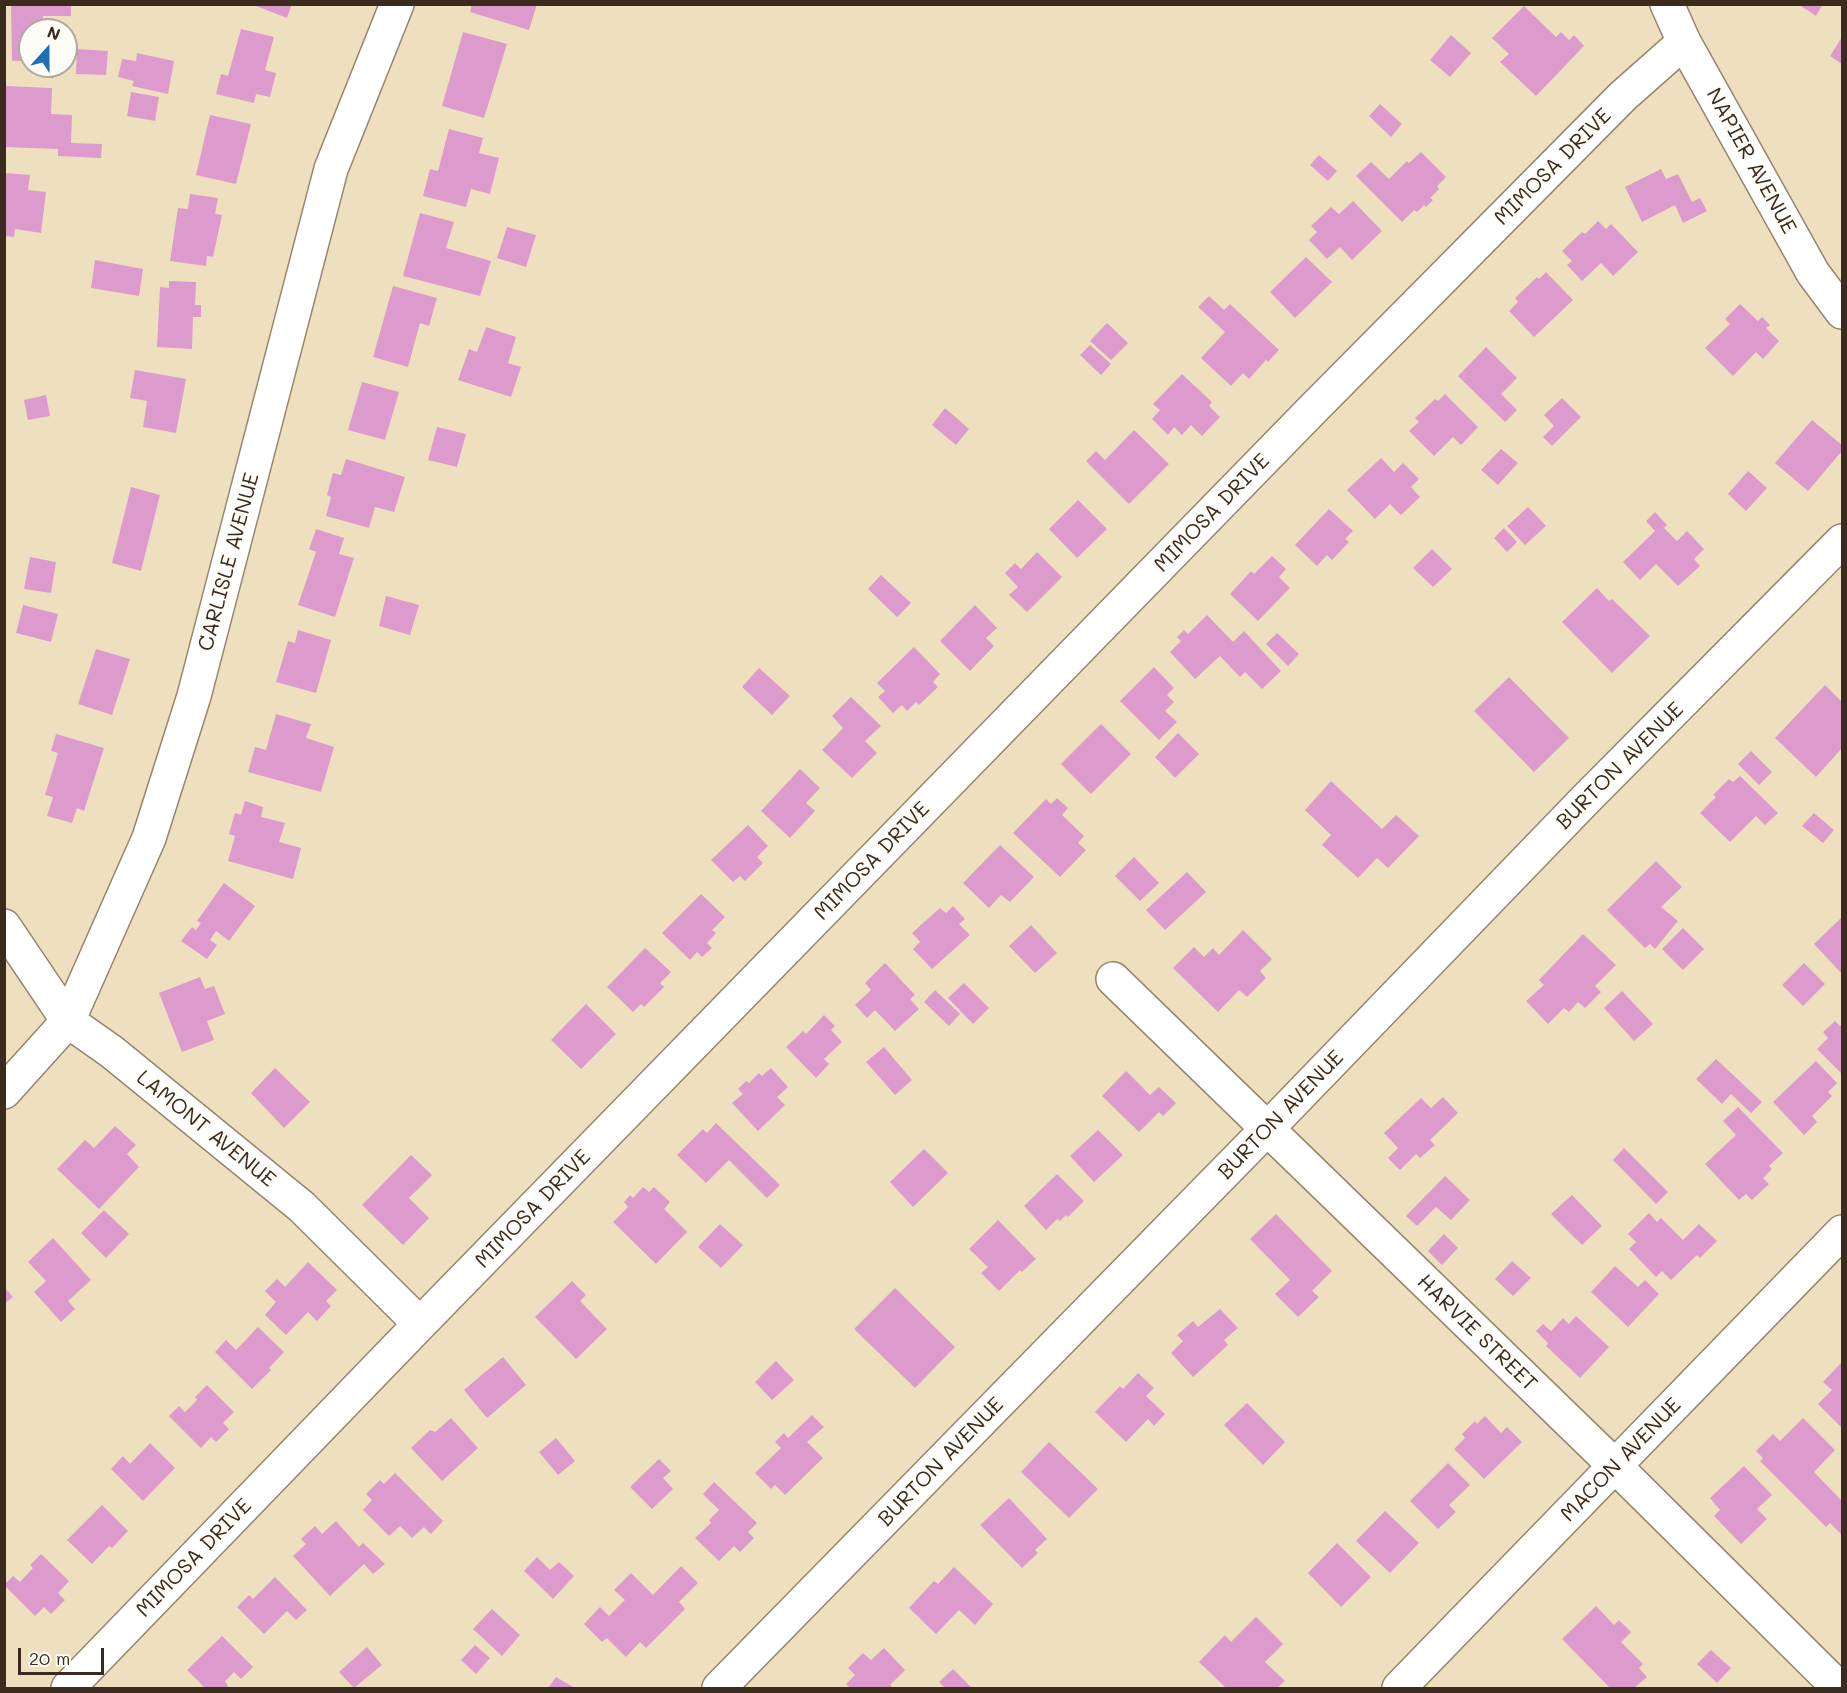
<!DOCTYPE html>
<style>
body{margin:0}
#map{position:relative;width:1847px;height:1693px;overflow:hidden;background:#eee0bf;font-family:Mali,sans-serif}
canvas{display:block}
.frame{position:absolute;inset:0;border:6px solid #3b2a1e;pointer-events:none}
.north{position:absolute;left:18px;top:18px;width:60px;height:60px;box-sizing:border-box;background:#fdfcf7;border:2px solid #afa8a0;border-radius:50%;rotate:21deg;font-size:16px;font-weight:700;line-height:24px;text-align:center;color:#3b2a1e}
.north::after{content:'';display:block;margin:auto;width:21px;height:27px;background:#1f6fb2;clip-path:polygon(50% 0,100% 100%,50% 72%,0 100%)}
.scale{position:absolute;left:18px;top:1648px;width:86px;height:27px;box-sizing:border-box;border:3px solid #3b2a1e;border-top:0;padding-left:8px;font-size:18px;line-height:21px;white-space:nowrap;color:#3b2a1e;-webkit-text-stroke:4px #fdfcf7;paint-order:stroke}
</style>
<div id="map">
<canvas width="1847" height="1693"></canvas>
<div class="frame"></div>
<div class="north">N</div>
<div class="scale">20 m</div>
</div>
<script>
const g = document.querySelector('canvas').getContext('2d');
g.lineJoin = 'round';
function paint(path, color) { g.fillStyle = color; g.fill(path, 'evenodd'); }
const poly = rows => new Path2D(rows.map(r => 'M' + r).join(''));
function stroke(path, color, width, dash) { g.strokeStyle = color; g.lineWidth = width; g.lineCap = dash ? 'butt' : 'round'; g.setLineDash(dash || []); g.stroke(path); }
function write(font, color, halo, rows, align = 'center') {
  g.font = font + ' Mali,sans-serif'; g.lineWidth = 4.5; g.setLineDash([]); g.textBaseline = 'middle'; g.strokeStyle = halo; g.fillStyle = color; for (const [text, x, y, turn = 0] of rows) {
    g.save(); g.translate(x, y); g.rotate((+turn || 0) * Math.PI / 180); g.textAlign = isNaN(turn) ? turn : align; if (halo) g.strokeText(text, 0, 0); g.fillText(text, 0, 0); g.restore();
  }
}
paint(poly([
 [11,4,71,4,71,16,43,16,42,30,30,30,30,61,12,61],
 [251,4,292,4,287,18],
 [472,4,537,4,529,30,470,12],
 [1798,4,1823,4,1816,16],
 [1524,6,1556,37,1561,32,1569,40,1574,35,1584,46,1536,96,1500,62,1509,54,1492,38],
 [241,29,274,37,265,70,276,73,270,97,256,94,254,103,216,94,221,74,228,76],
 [463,32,507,44,484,118,442,106],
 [1451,35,1471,53,1450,77,1430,60],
 [1842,37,1842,64,1830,56],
 [77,49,108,51,106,75,76,74],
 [137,53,174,61,168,94,132,86,134,81,118,77,122,59,136,61],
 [5,86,52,88,51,114,72,115,71,143,102,144,101,158,58,156,58,149,4,147],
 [131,92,159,97,155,121,127,116],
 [1380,104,1402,124,1391,137,1369,116],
 [210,115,251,124,236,184,196,175],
 [449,129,483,138,479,153,499,158,490,194,471,189,466,207,423,196,430,169,438,171],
 [1421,152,1446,177,1437,186,1439,189,1430,198,1433,200,1426,207,1424,205,1417,212,1414,210,1402,222,1356,176,1371,162,1389,179,1407,161,1409,163],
 [1319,155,1337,171,1328,181,1310,165],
 [1661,169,1666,179,1678,174,1692,202,1700,198,1707,211,1683,223,1675,205,1642,222,1625,187],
 [4,173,30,175,28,190,46,192,41,233,15,229,14,237,4,236],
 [190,194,218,198,215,214,222,215,213,257,207,256,206,266,170,261,178,208,188,209],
 [1353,201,1382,231,1352,260,1340,247,1327,259,1309,240,1317,232,1311,226,1331,207,1339,214],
 [420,213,454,222,446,248,491,261,480,296,403,276],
 [1598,221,1606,229,1611,224,1638,252,1613,276,1601,263,1582,281,1567,265,1572,261,1562,251,1582,232,1585,234],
 [507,227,536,235,526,267,497,258],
 [1306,257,1332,282,1295,318,1270,292],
 [95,260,143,269,139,296,91,288],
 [1546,272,1573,300,1534,337,1509,311,1518,302,1515,298,1537,277,1539,279],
 [169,281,196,282,195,305,201,305,201,317,193,317,192,349,157,347,160,287,169,288],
 [393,286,437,298,429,326,420,323,408,367,373,357],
 [1209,296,1224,310,1230,304,1279,350,1268,362,1266,360,1249,379,1243,373,1231,386,1201,358,1225,332,1198,307],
 [1740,304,1758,321,1762,317,1770,325,1766,328,1779,341,1763,359,1756,352,1733,376,1705,348,1730,324,1725,319],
 [1107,323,1128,343,1111,360,1090,341],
 [486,327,516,337,508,363,521,367,511,397,458,380,469,349,477,352],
 [1090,345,1111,364,1101,375,1080,355],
 [1486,347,1517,378,1501,394,1517,410,1505,422,1458,376],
 [135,370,186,379,176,433,143,427,147,401,130,398],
 [1182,374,1212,402,1209,406,1220,417,1202,436,1191,425,1182,435,1174,427,1168,435,1152,419,1160,410,1153,404],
 [362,382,399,392,385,440,348,430],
 [1445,394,1478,427,1461,445,1453,437,1434,456,1409,431,1419,422,1415,418,1435,399,1438,401],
 [46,395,50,416,28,420,24,400],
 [1562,398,1581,417,1552,446,1543,437,1554,426,1544,415],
 [945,408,969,429,956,445,932,425],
 [1812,420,1842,445,1842,451,1808,491,1775,463],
 [437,427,466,434,457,467,428,460],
 [1134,430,1169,464,1129,504,1086,461,1096,451,1105,460],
 [1501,449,1518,463,1498,485,1481,470],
 [1381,458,1394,472,1403,463,1419,479,1411,487,1420,497,1401,515,1390,504,1375,519,1347,490],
 [346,459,405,477,394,512,375,507,369,528,326,516,331,497,327,495,333,473,341,475],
 [1748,471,1767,488,1746,511,1728,494],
 [131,487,160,495,141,571,112,563],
 [1078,500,1107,529,1077,558,1049,529],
 [1528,507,1546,526,1525,545,1507,526],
 [1329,509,1353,531,1345,539,1349,542,1332,560,1327,555,1317,566,1295,545],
 [1655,512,1667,525,1664,528,1677,541,1687,531,1704,549,1694,559,1700,566,1678,586,1656,564,1640,580,1623,562,1655,531,1646,521],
 [1504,528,1517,542,1507,552,1494,538],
 [316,529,344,538,339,554,354,558,335,617,298,605,316,552,309,549],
 [1432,549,1452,569,1433,587,1413,568],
 [1037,552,1062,577,1027,612,1009,595,1018,587,1005,573,1015,563,1021,569],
 [1272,556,1286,569,1279,577,1290,588,1258,621,1230,594,1251,571,1254,574],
 [30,557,56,562,51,593,24,589],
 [881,575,911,603,897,617,868,589],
 [1597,588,1609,601,1612,599,1650,636,1612,673,1562,622],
 [386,596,419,605,410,635,379,626],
 [23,605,58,614,51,642,16,633],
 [975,605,997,628,986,638,994,646,970,671,940,641],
 [1207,615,1233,642,1244,631,1281,671,1262,689,1245,672,1240,677,1220,656,1195,679,1170,652,1181,641,1177,637,1184,630,1188,634],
 [298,630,331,640,316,693,276,682,288,641,295,643],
 [1277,633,1299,654,1288,666,1266,644],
 [914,647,940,674,933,682,938,687,919,705,916,702,907,711,902,705,893,713,878,697,885,691,877,683],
 [96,649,130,659,112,715,78,704],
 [1154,667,1174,688,1167,695,1174,702,1165,711,1177,722,1159,740,1120,701],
 [759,668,790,696,772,715,742,687],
 [1509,677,1569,738,1534,772,1474,711],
 [1825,685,1842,702,1842,748,1816,777,1775,738],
 [851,697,881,726,865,741,877,753,852,778,822,750,843,728,832,716],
 [276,714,311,724,306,738,334,747,321,792,248,772,255,747,266,750],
 [1101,724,1131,754,1091,794,1061,764],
 [1178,733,1199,754,1175,778,1155,757],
 [56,734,104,748,84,811,77,808,72,823,47,816,53,797,45,795,58,753,51,751],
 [1751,751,1772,772,1759,785,1738,764],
 [800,769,820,788,806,803,815,811,790,838,761,811],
 [1740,776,1778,813,1765,825,1756,816,1730,842,1700,813,1716,797,1713,795,1729,779,1733,782],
 [1331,781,1382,829,1396,815,1419,836,1388,868,1377,858,1358,878,1322,845,1331,835,1305,810],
 [1057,798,1068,808,1062,815,1084,836,1078,843,1086,850,1060,877,1013,833,1046,799,1051,804],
 [245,801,263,807,261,817,285,823,279,842,301,848,293,879,228,861,235,836,229,834,235,813,241,815],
 [1814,813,1834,830,1823,843,1802,826],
 [748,825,768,846,757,857,763,863,745,881,740,876,733,882,711,860],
 [1000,845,1034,877,1010,902,1001,895,989,908,963,883],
 [1134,857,1159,883,1140,901,1115,876],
 [1656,861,1682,887,1661,907,1678,921,1655,949,1650,944,1645,948,1607,910],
 [1187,872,1206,892,1165,930,1146,910],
 [224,883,255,906,229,941,216,931,210,940,217,945,207,959,181,941,192,927,196,930,201,923,197,921],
 [701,894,725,917,712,930,716,933,707,943,712,948,702,957,697,952,690,960,662,933],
 [953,906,965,919,959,924,970,935,932,969,913,949,920,942,912,933,940,908,946,913],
 [1842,917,1842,974,1814,944],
 [1031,925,1057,953,1035,973,1009,946],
 [1683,928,1704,949,1683,970,1662,949],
 [1243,930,1272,959,1260,971,1266,978,1247,997,1239,990,1218,1012,1173,968,1194,947,1204,957,1213,948,1219,955],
 [1583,934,1616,965,1595,986,1601,992,1585,1008,1578,1002,1569,1012,1564,1008,1548,1024,1526,1001,1544,985,1539,980],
 [645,948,671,972,660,983,664,987,644,1007,641,1004,633,1012,607,987],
 [885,963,915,995,910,999,919,1009,895,1031,875,1010,867,1018,855,1005,871,990,865,983],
 [1804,963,1825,984,1803,1006,1782,985],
 [200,977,205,989,214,986,225,1014,207,1021,214,1040,182,1052,159,993],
 [964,983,989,1008,973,1024,948,998],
 [935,990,960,1014,949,1026,924,1002],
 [1622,991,1653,1024,1634,1041,1604,1008],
 [586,1004,616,1034,581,1069,551,1040],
 [824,1015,835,1026,831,1030,842,1042,824,1059,829,1064,816,1078,786,1047,803,1031,806,1034],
 [1835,1021,1840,1026,1842,1024,1842,1074,1817,1049,1828,1038,1823,1032],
 [884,1047,912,1080,895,1095,866,1062],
 [1716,1059,1762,1102,1751,1113,1731,1094,1722,1104,1696,1079],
 [1816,1061,1837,1083,1828,1092,1832,1096,1812,1116,1817,1122,1804,1135,1773,1102],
 [275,1068,310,1102,284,1128,251,1093],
 [771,1068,788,1087,777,1097,785,1105,758,1131,732,1103,743,1094,738,1089,746,1081,749,1083,759,1073,762,1076],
 [1126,1071,1150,1095,1159,1087,1176,1103,1163,1116,1159,1112,1139,1132,1102,1096],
 [1443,1097,1458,1113,1430,1140,1435,1145,1420,1158,1416,1154,1400,1170,1388,1158,1398,1148,1384,1133,1421,1098,1431,1108],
 [1738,1107,1783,1153,1769,1166,1772,1169,1763,1178,1769,1184,1752,1200,1746,1194,1739,1200,1705,1164,1736,1135,1723,1121],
 [716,1123,780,1185,767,1198,729,1160,706,1183,677,1155,703,1129,707,1133],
 [115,1126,136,1145,127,1154,139,1167,99,1209,57,1169,85,1140,94,1148],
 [1098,1130,1123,1155,1094,1182,1070,1156],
 [1624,1148,1668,1192,1656,1204,1613,1160],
 [924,1149,948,1173,913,1207,890,1182],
 [411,1155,432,1175,409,1198,429,1218,403,1245,362,1205],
 [1057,1174,1084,1201,1068,1217,1066,1215,1060,1221,1057,1219,1046,1230,1024,1206],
 [1445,1176,1470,1200,1451,1220,1436,1207,1417,1226,1406,1216],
 [643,1187,649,1192,654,1187,670,1202,664,1209,687,1232,656,1264,613,1222,628,1207,624,1202,630,1195,633,1198],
 [1572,1195,1602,1226,1582,1245,1551,1214],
 [104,1210,129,1234,106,1258,81,1233],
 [1649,1213,1657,1222,1661,1218,1683,1240,1699,1224,1717,1241,1700,1258,1697,1255,1671,1280,1662,1271,1656,1277,1629,1249,1636,1242,1628,1234],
 [1276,1214,1332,1271,1312,1291,1319,1297,1298,1317,1275,1294,1290,1280,1250,1239],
 [998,1220,1036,1259,1022,1272,1020,1270,999,1291,981,1273,988,1267,969,1249],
 [720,1224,743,1245,721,1268,698,1247],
 [1444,1234,1458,1248,1442,1265,1428,1251],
 [53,1238,91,1280,68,1301,75,1309,61,1322,34,1292,46,1281,28,1262],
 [1512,1261,1531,1278,1513,1296,1495,1279],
 [308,1262,337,1290,326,1301,331,1306,317,1321,308,1312,286,1335,265,1315,276,1302,265,1291,277,1279,285,1287],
 [1615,1266,1638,1287,1645,1280,1659,1294,1628,1327,1591,1292],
 [572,1281,586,1295,580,1301,607,1329,576,1359,535,1317],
 [4,1287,13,1297,4,1304],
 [895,1288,955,1347,915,1388,854,1329],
 [1220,1309,1238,1328,1224,1340,1228,1345,1193,1377,1171,1353,1183,1341,1177,1335,1193,1321,1198,1327],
 [1576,1316,1609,1347,1580,1378,1546,1346,1548,1343,1536,1331,1543,1324,1551,1331,1563,1318,1569,1324],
 [258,1327,284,1352,269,1368,271,1370,252,1389,215,1352,226,1340,236,1350],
 [503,1357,526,1385,487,1418,464,1390],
 [776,1361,794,1380,772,1400,755,1382],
 [1841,1363,1842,1364,1842,1428,1818,1404,1832,1390,1823,1382],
 [1138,1373,1154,1388,1146,1396,1165,1414,1154,1426,1148,1419,1126,1442,1095,1412,1120,1386,1123,1389],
 [207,1385,234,1412,223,1423,229,1429,216,1442,211,1437,201,1448,169,1416,179,1406,185,1412,197,1400,195,1397],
 [1247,1403,1285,1442,1263,1465,1224,1425],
 [812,1415,824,1427,807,1442,823,1458,785,1495,775,1485,771,1489,755,1473,781,1448,775,1442,784,1433,788,1438],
 [1485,1416,1501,1433,1507,1427,1522,1442,1484,1479,1454,1449,1465,1438,1462,1434,1475,1421,1477,1424],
 [451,1418,478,1448,442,1481,411,1448,430,1430,435,1432],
 [1803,1418,1835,1450,1814,1472,1842,1501,1842,1535,1830,1523,1826,1527,1760,1461,1763,1458,1756,1451,1773,1434,1780,1441],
 [556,1438,575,1461,558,1475,539,1452],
 [1049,1442,1098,1489,1069,1518,1021,1472],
 [150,1443,175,1468,143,1501,111,1469,123,1456,130,1464],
 [659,1459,671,1471,663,1478,673,1489,652,1509,630,1487],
 [1448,1463,1470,1485,1449,1505,1456,1512,1438,1529,1410,1501],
 [1744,1466,1772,1495,1757,1509,1767,1519,1741,1544,1714,1516,1720,1510,1710,1498],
 [395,1473,443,1521,431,1534,424,1527,412,1538,400,1526,389,1536,363,1510,372,1500,366,1494,380,1480,384,1484],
 [714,1482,757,1523,748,1532,754,1538,740,1552,734,1546,719,1561,695,1538,711,1523,709,1520,719,1510,703,1494],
 [1009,1498,1047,1539,1035,1550,1038,1553,1022,1568,980,1525],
 [102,1505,128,1531,112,1548,109,1546,92,1564,67,1540],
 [1385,1511,1419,1543,1390,1573,1356,1541],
 [336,1521,359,1547,363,1543,385,1564,373,1574,364,1564,330,1596,293,1556,306,1544,301,1539,315,1526,322,1534],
 [1337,1543,1371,1577,1341,1607,1308,1573],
 [41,1554,69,1581,58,1593,65,1600,51,1614,44,1607,35,1616,4,1585,13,1576,20,1582,33,1568,30,1565],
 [537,1557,550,1570,559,1562,574,1576,553,1599,524,1571],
 [681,1566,698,1583,679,1602,685,1609,646,1648,640,1642,626,1657,607,1638,602,1642,584,1624,600,1607,609,1616,625,1600,614,1590,631,1573,653,1595],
 [954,1567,993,1604,975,1625,959,1610,936,1634,909,1608,934,1581,938,1584],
 [275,1577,307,1610,296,1620,287,1611,264,1634,237,1607,249,1595,253,1599],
 [1596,1606,1614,1625,1619,1620,1631,1632,1621,1642,1643,1664,1639,1668,1647,1677,1634,1688,1610,1688,1562,1639],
 [492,1609,520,1635,502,1656,473,1629],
 [1256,1617,1283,1644,1265,1662,1285,1681,1277,1688,1226,1688,1199,1662,1225,1635,1231,1642],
 [222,1636,253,1667,241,1679,234,1672,225,1681,228,1686,226,1688,205,1688,187,1670],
 [475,1645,490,1658,476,1674,461,1660],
 [367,1647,382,1665,354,1688,339,1672],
 [884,1648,905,1670,890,1685,893,1688,850,1688,846,1684,855,1675,848,1668,863,1653,871,1660],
 [1711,1650,1731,1668,1717,1683,1697,1664],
 [953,1669,972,1688,945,1688,939,1682],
 [556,1677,575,1688,548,1688]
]), '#dd9bcd');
const minor = poly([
 [1667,4,1684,42,1813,273,1842,312],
 [4,926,68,1021,112,1052,302,1207,420,1324],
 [1113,979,1615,1466,1839,1688],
 [4,1092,68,1021,149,838,194,696,331,169,397,4],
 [68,1688,420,1324,1310,412,1623,96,1684,42],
 [719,1688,1267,1129,1587,798,1842,541],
 [1399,1688,1842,1232]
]);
stroke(minor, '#94856e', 36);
stroke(minor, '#fff', 33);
write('21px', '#3b2a1e', '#fdfcf7', [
 ["NAPIER AVENUE",1751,161,61],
 ["MIMOSA DRIVE",1553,167,-45],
 ["MIMOSA DRIVE",1212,513,-46],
 ["CARLISLE AVENUE",229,562,-75],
 ["BURTON AVENUE",1620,766,-45],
 ["MIMOSA DRIVE",872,861,-46],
 ["BURTON AVENUE",1281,1115,-46],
 ["LAMONT AVENUE",206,1129,39],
 ["MIMOSA DRIVE",533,1209,-46],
 ["HARVIE STREET",1477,1333,44],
 ["MACON AVENUE",1621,1460,-46],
 ["BURTON AVENUE",941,1462,-46],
 ["MIMOSA DRIVE",194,1558,-46]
]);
</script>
